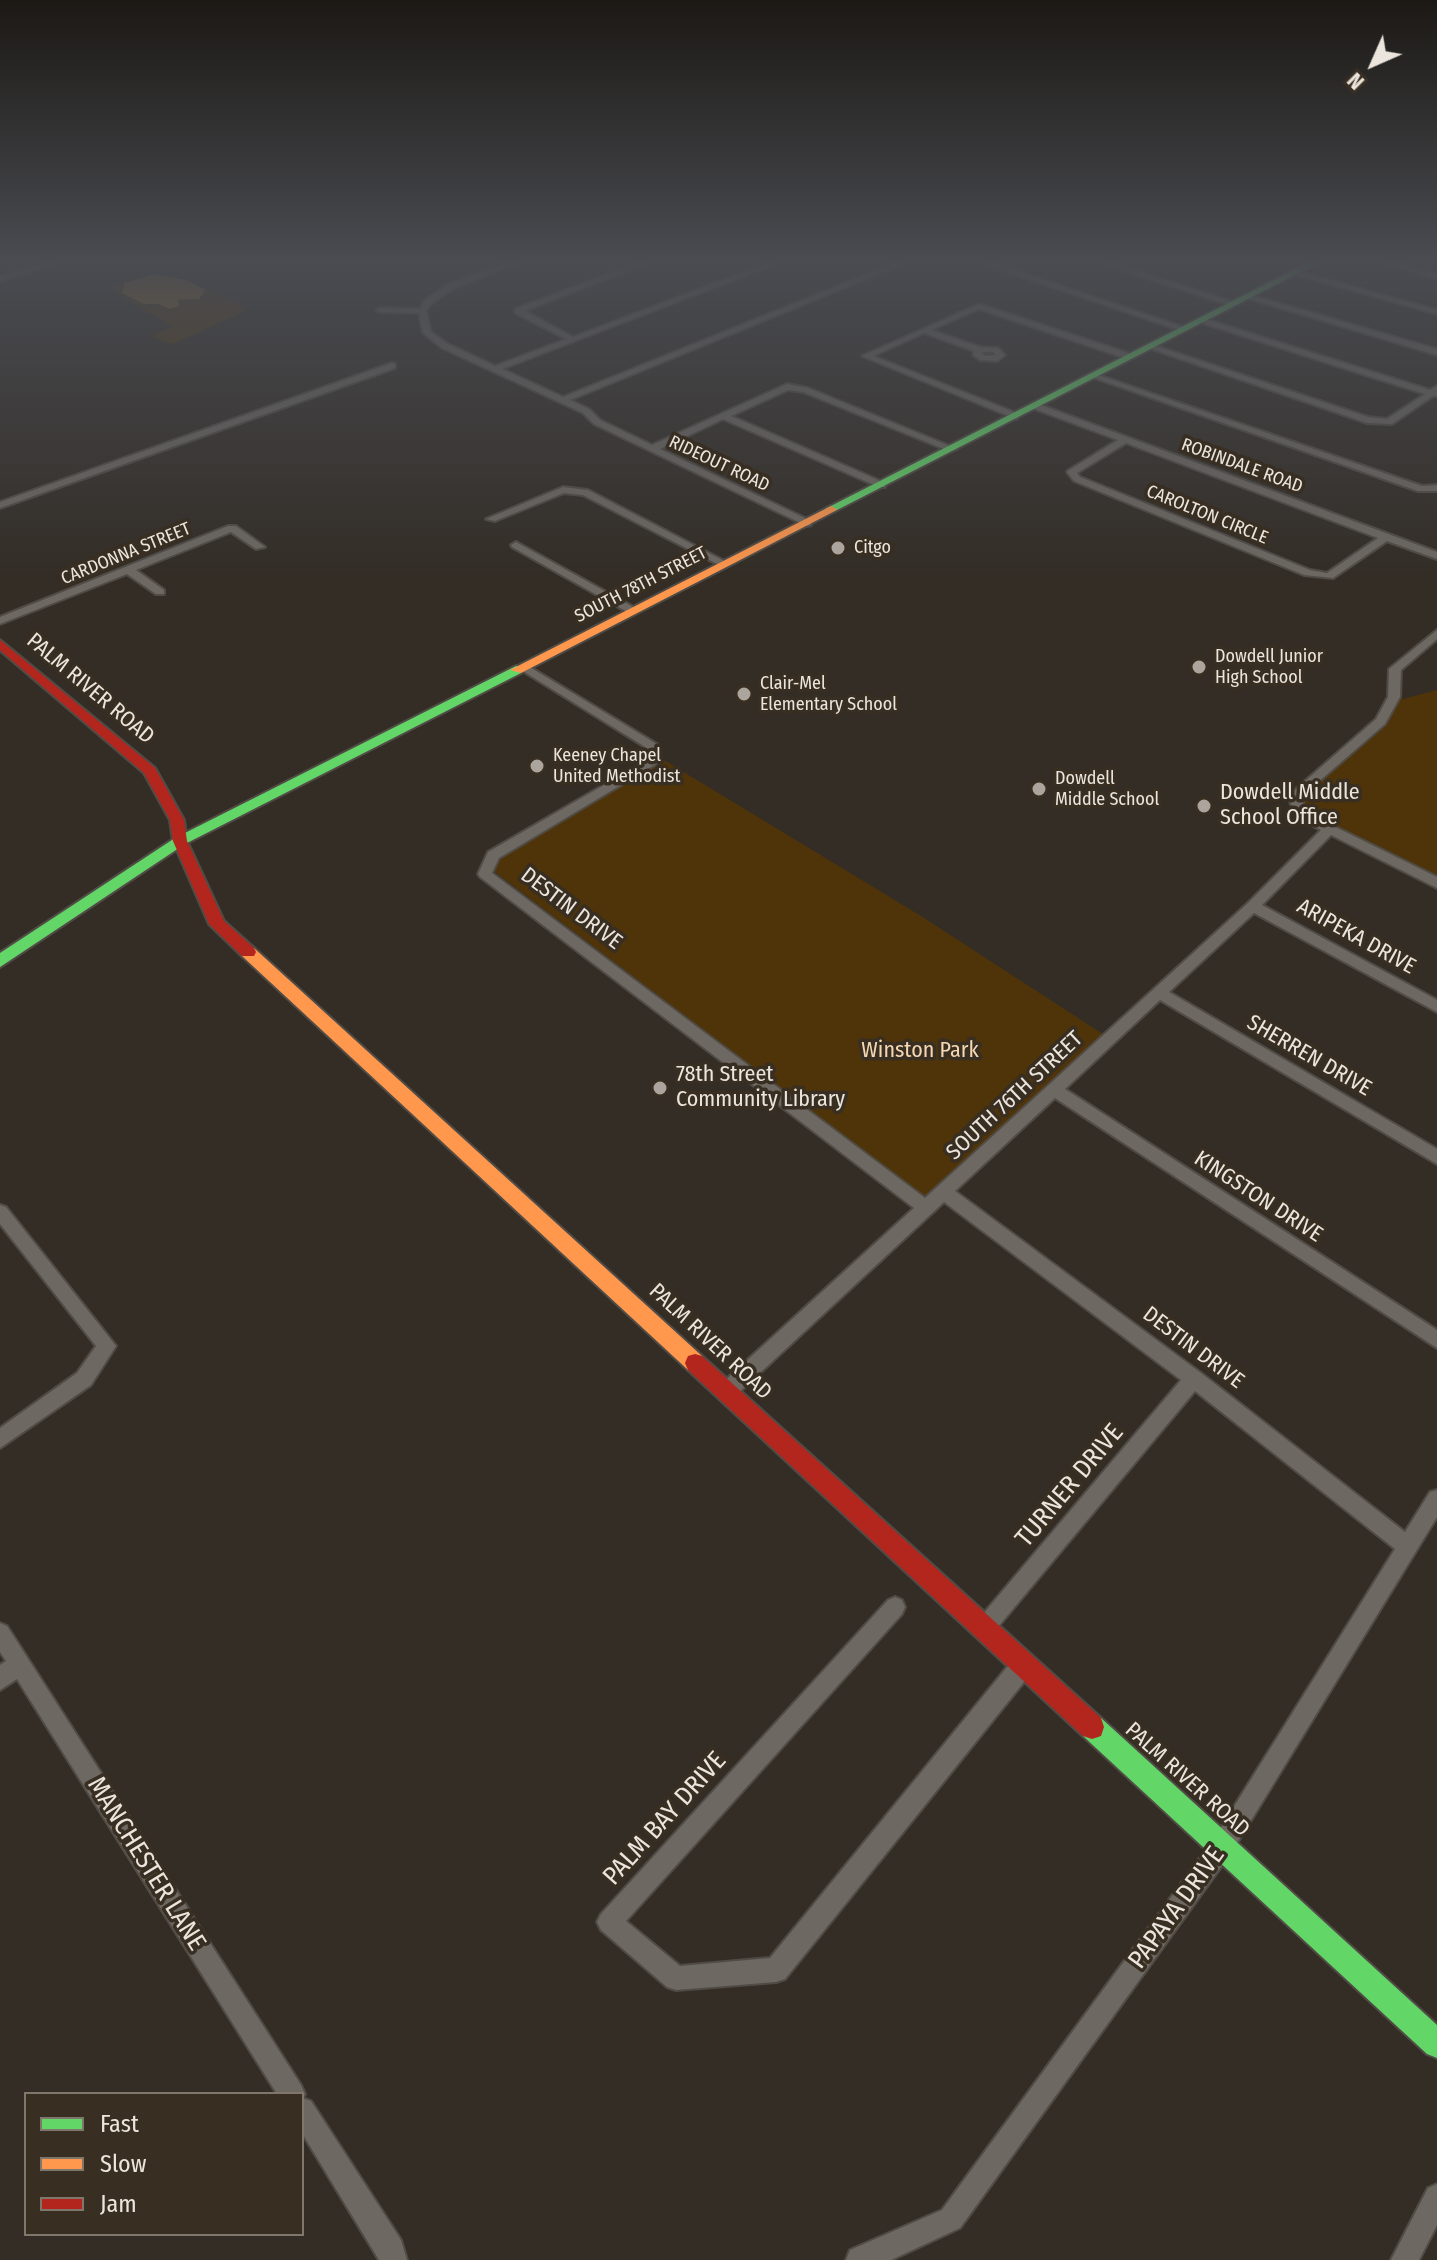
<!DOCTYPE html>
<style>
body{margin:0}
#map{position:relative;width:1437px;height:2260px;overflow:hidden;background:#332d26;font-family:"Fira Sans Condensed",sans-serif}
canvas{display:block}
.legend{position:absolute;left:24px;top:2092px;width:280px;height:144px;box-sizing:border-box;background:#382e21;border:2px solid #80776c;margin:0;padding:10px 14px;list-style:none;font-size:24px;color:#ebe5dd}
.legend li{display:flex;align-items:center;gap:16px;height:40px}
.legend b{width:40px;border:2px solid #80776c}
.north{position:absolute;left:1333px;top:24px;width:80px;height:80px;-webkit-text-stroke:6px #382e21;paint-order:stroke;rotate:225deg;font-size:22px;font-weight:700;line-height:32px;text-align:center;color:#ebe5dd}
.north::after{content:'';display:block;margin:auto;width:28px;height:36px;background:#ebe5dd;clip-path:polygon(50% 0,100% 100%,50% 72%,0 100%)}
</style>
<div id="map">
<canvas width="1437" height="2260"></canvas>
<ul class="legend">
<li><b style="height:10px;background:#63d668"></b>Fast</li>
<li><b style="height:10px;background:#ff974d"></b>Slow</li>
<li><b style="height:10px;background:#b3261e"></b>Jam</li>
</ul>
<div class="north">N</div>
</div>
<script>
const g = document.querySelector('canvas').getContext('2d');
g.lineJoin = 'round';
function paint(path, color) { g.fillStyle = color; g.fill(path, 'evenodd'); }
const poly = rows => new Path2D(rows.map(r => 'M' + r).join(''));
function stroke(path, color, width, dash) { g.strokeStyle = color; g.lineWidth = width; g.lineCap = dash ? 'butt' : 'round'; g.setLineDash(dash || []); g.stroke(path); }
function write(font, color, halo, rows, align = 'center') {
  g.font = font + ' "Fira Sans Condensed",sans-serif'; g.lineWidth = 7; g.setLineDash([]); g.textBaseline = 'middle'; g.strokeStyle = halo; g.fillStyle = color; for (const [text, x, y, turn = 0] of rows) {
    g.save(); g.translate(x, y); g.rotate((+turn || 0) * Math.PI / 180); g.textAlign = isNaN(turn) ? turn : align; if (halo) g.strokeText(text, 0, 0); g.fillText(text, 0, 0); g.restore();
  }
}
paint(poly([
 [142,274,145,275,124,283,121,288,122,293,144,304,168,307,177,300,191,301,204,290,210,289,247,310,173,344,165,342,153,336,172,326,112,291,112,287],
 [1437,690,1437,877,1307,813,1302,797,1387,724,1399,700],
 [659,757,921,916,1112,1040,930,1201,487,866]
]), '#4f3409');
paint(poly([
 [155,274,186,280,205,290,199,299,178,300,179,306,170,309,158,304,144,304,122,293,124,283]
]), '#9f6d1b');
const street = poly([
 [43,264,56,264,0,281,0,277,43,264],
 [504,264,515,264,452,289,430,305,426,311,431,332,448,344,495,366,566,339,515,313,515,309,634,264,645,264,525,311,573,337,765,264,776,264,502,369,563,397,892,264,903,264,570,400,589,409,600,420,652,445,787,384,808,388,957,449,949,451,803,392,788,390,731,416,885,483,885,487,879,487,723,419,660,449,811,521,811,525,807,526,594,424,583,413,442,348,423,333,419,313,380,312,376,310,380,308,420,309,424,301,446,285,504,264],
 [984,264,996,264,1189,329,1182,331,984,264],
 [1104,264,1116,264,1239,304,1232,306,1104,264],
 [1390,264,1402,264,1437,275,1437,279,1390,264],
 [1293,270,1437,310,1437,314,1293,274,1293,270],
 [1247,294,1437,349,1437,355,1247,298,1247,294],
 [979,304,1134,355,1135,357,1128,359,979,309,931,330,980,347,998,348,1005,355,997,361,980,360,973,355,974,351,924,333,873,356,1019,414,1020,416,1016,419,862,356,979,304],
 [984,352,993,352,996,355,985,356,982,353,984,352],
 [1202,318,1430,390,1437,386,1437,396,1433,396,1392,424,1367,423,1146,347,1153,345,1368,417,1387,419,1425,394,1199,322,1202,318],
 [392,363,395,364,395,368,0,508,0,502,392,363],
 [1092,373,1422,486,1437,485,1437,491,1418,491,1092,377,1092,373],
 [1032,404,1038,404,1437,552,1437,559,1387,541,1333,578,1304,575,1074,481,1067,472,1069,470,1118,440,1032,408,1032,404],
 [1126,443,1378,538,1327,573,1310,570,1080,477,1077,473,1126,443],
 [563,487,588,490,730,564,721,566,583,495,564,493,495,521,486,519,563,487],
 [228,526,236,526,265,547,256,549,231,532,136,570,164,590,164,594,156,594,127,574,0,624,0,617,228,526],
 [516,542,637,609,638,611,629,613,512,547,511,545,516,542],
 [1437,630,1437,639,1401,670,1400,697,1385,724,1301,797,1307,813,1437,877,1437,888,1331,835,1262,905,1437,1000,1437,1012,1254,913,1169,992,1437,1149,1437,1164,1160,1000,1065,1089,1437,1330,1437,1348,1055,1098,955,1191,1201,1373,1405,1532,1430,1492,1437,1490,1437,1517,1231,1853,960,2228,891,2260,846,2260,850,2250,942,2210,1215,1837,1395,1549,1195,1391,992,1634,985,1637,978,1634,975,1627,978,1620,1181,1380,944,1202,734,1397,727,1399,720,1397,718,1391,720,1385,914,1208,480,877,478,874,488,852,649,759,650,750,518,668,528,666,660,746,661,761,499,858,492,873,925,1198,1248,903,1321,830,1296,818,1288,796,1376,719,1388,697,1389,669,1437,630],
 [0,1205,6,1207,116,1346,91,1385,0,1448,0,1428,77,1373,96,1346,0,1224,0,1205],
 [895,1597,902,1600,905,1607,902,1614,626,1921,680,1966,770,1958,1016,1656,1024,1653,1032,1656,1035,1664,1032,1672,785,1979,776,1982,676,1990,667,1987,601,1930,597,1922,601,1914,888,1600,895,1597],
 [0,1623,7,1626,301,2085,305,2094,303,2098,311,2101,401,2240,407,2260,379,2260,302,2133,302,2094,277,2094,17,1679,0,1690,0,1665,6,1661,0,1652,0,1623],
 [1437,2184,1437,2225,1419,2260,1391,2260,1428,2188,1437,2184]
]);
const fast = poly([
 [1305,264,1316,264,835,511,825,509,1305,264],
 [516,666,521,667,521,673,185,844,0,967,0,953,175,838,516,666],
 [1092,1715,1101,1718,1437,2025,1437,2058,1427,2054,1083,1736,1080,1727,1083,1718,1092,1715]
]);
const slow = poly([
 [831,506,837,509,835,511,521,673,510,670,831,506],
 [248,946,254,948,702,1356,705,1363,702,1370,695,1372,688,1370,242,956,240,952,248,946]
]);
const jam = poly([
 [0,640,155,768,184,820,187,841,224,921,254,948,256,952,254,956,242,956,209,924,173,841,170,820,144,773,0,650,0,640],
 [695,1354,702,1356,1101,1718,1104,1727,1101,1736,1092,1739,1083,1736,688,1370,685,1363,688,1356,695,1354]
]);
stroke(street, '#504b45', 4);
stroke(fast, '#504b45', 4);
stroke(slow, '#504b45', 4);
stroke(jam, '#504b45', 4);
paint(street, '#6d6862');
paint(fast, '#63d668');
paint(slow, '#ff974d');
paint(jam, '#b3261e');
const sky = g.createLinearGradient(0, 0, 0, 581);
sky.addColorStop(0, '#1c1915');
sky.addColorStop(0.45, '#4a4c52');
sky.addColorStop(1, '#4a4c5200');
g.fillStyle = sky;
g.fillRect(0, 0, 1437, 581);
for (const [x, y, r, color] of [
 [838,548,8,"#aba59d"],
 [1199,667,8,"#aba59d"],
 [744,694,8,"#aba59d"],
 [537,766,8,"#aba59d"],
 [1039,789,8,"#aba59d"],
 [1204,806,8,"#aba59d"],
 [660,1088,8,"#aba59d"]
]) { const dot = new Path2D(); dot.arc(x, y, r, 0, 2 * Math.PI); g.fillStyle = color; g.fill(dot); stroke(dot, '#382e21', 3); }
write('18px', '#ebe5dd', '#382e21', [
 ["RIDEOUT ROAD",719,464,25],
 ["ROBINDALE ROAD",1242,466,20],
 ["CAROLTON CIRCLE",1207,515,22],
 ["CARDONNA STREET",126,554,-22],
 ["SOUTH 78TH STREET",641,585,-27]
]);
write('18px', '#ebe5dd', '#382e21', [
 ["Citgo",854,548],
 ["Dowdell Junior",1215,657],
 ["High School",1215,678],
 ["Clair-Mel",760,684],
 ["Elementary School",760,705],
 ["Keeney Chapel",553,756],
 ["United Methodist",553,777],
 ["Dowdell",1055,779],
 ["Middle School",1055,800]
], 'left');
write('22px', '#ebe5dd', '#382e21', [
 ["PALM RIVER ROAD",90,689,40],
 ["DESTIN DRIVE",571,909,37],
 ["ARIPEKA DRIVE",1356,937,29],
 ["SHERREN DRIVE",1309,1056,30],
 ["SOUTH 76TH STREET",1015,1096,-43],
 ["KINGSTON DRIVE",1258,1197,33],
 ["PALM RIVER ROAD",710,1342,43],
 ["DESTIN DRIVE",1193,1348,37],
 ["PALM RIVER ROAD",1187,1780,42]
]);
write('22px', '#ebe5dd', '#382e21', [
 ["Dowdell Middle",1220,793],
 ["School Office",1220,818],
 ["78th Street",676,1075],
 ["Community Library",676,1100]
], 'left');
write('22px', '#f5d7b1', '#382e21', [
 ["Winston Park",920,1051]
]);
write('26px', '#ebe5dd', '#382e21', [
 ["TURNER DRIVE",1070,1486,-50],
 ["PALM BAY DRIVE",665,1819,-48],
 ["MANCHESTER LANE",146,1864,58],
 ["PAPAYA DRIVE",1177,1908,-54]
]);
</script>
